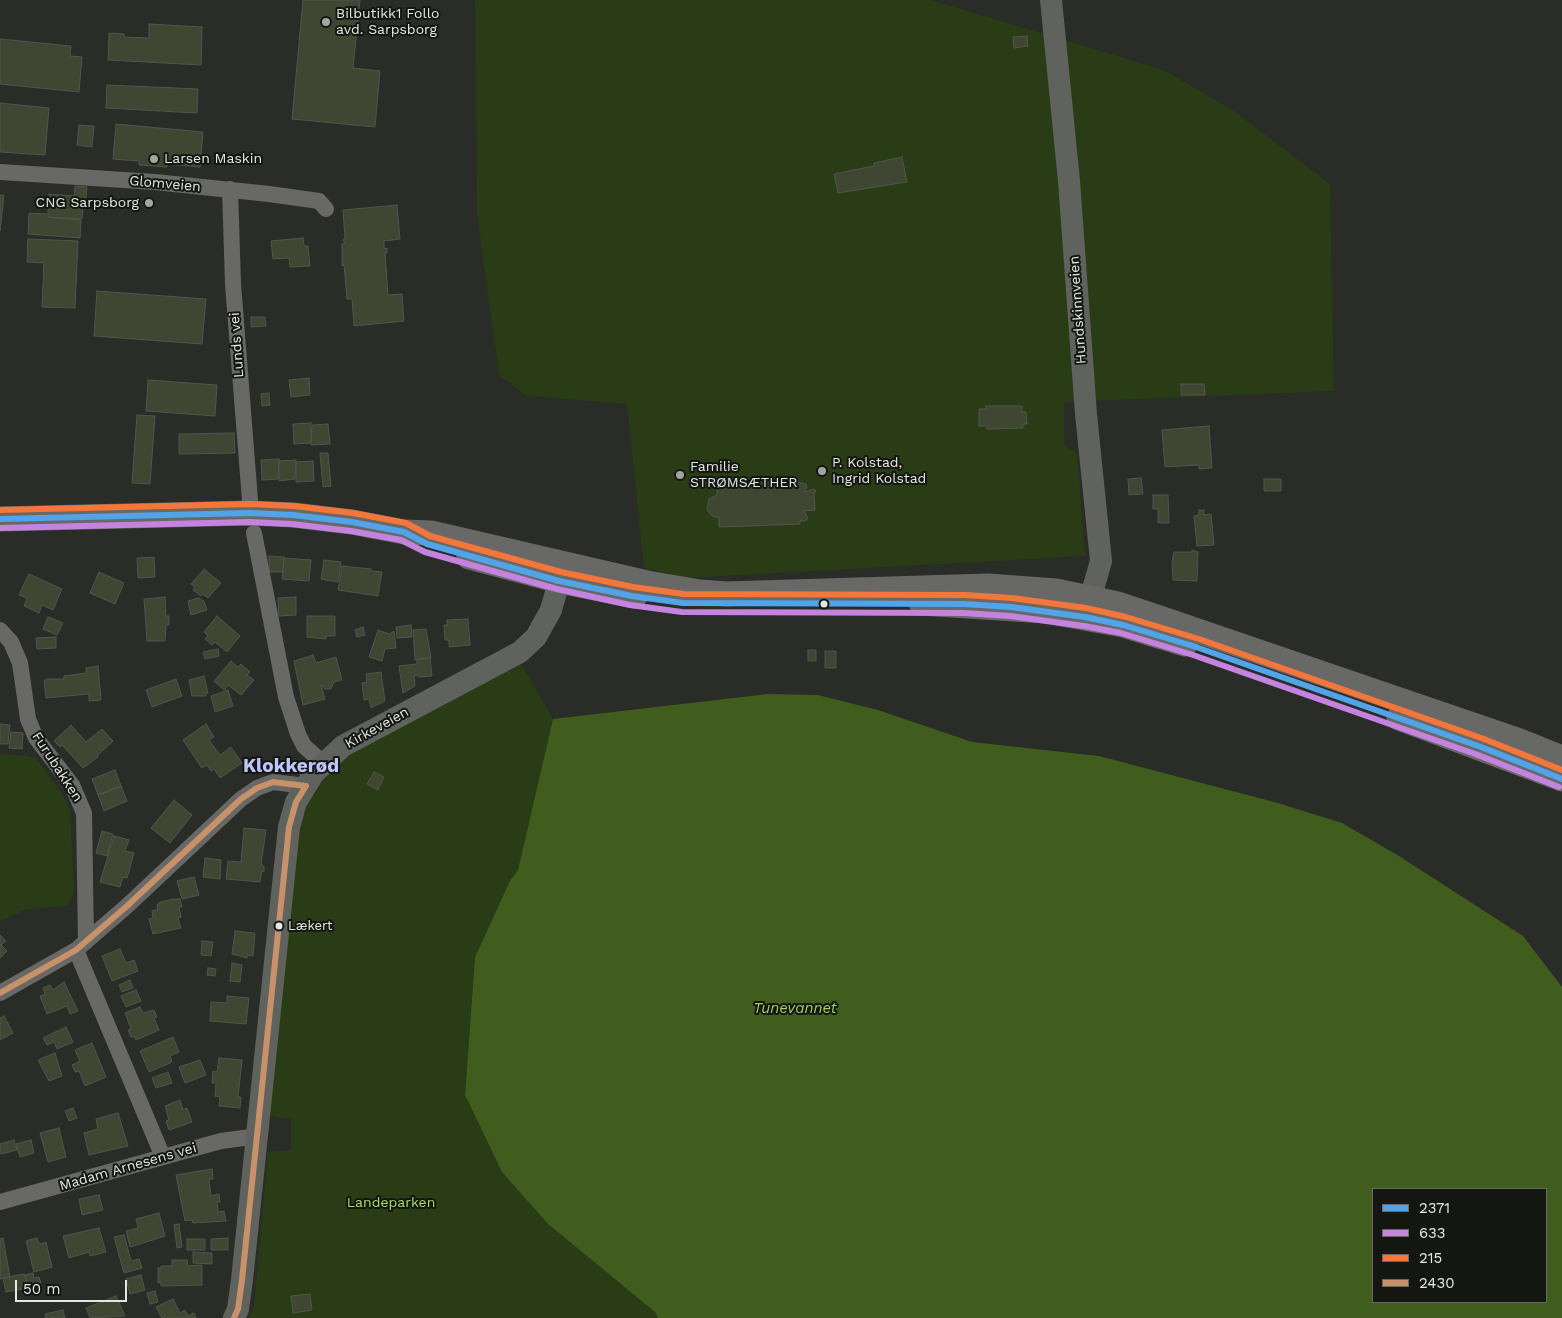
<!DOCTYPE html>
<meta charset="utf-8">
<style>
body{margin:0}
#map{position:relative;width:1562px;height:1318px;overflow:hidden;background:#292c27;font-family:"Work Sans",sans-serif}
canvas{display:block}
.legend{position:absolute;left:1372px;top:1188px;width:175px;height:115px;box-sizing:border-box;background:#131611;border:1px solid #676a64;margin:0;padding:6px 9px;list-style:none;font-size:15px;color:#e4e8e1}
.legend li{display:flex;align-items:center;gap:10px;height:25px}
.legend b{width:25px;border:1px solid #676a64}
.scale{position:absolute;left:15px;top:1280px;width:112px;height:22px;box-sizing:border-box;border:2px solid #e4e8e1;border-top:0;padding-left:6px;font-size:15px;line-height:18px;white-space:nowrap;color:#e4e8e1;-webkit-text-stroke:4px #131611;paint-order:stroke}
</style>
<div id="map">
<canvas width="1562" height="1318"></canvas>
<ul class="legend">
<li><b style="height:6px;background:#53a3e8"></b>2371</li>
<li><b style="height:6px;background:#c483df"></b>633</li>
<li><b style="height:6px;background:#f5763a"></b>215</li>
<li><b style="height:6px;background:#c7916a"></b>2430</li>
</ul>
<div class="scale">50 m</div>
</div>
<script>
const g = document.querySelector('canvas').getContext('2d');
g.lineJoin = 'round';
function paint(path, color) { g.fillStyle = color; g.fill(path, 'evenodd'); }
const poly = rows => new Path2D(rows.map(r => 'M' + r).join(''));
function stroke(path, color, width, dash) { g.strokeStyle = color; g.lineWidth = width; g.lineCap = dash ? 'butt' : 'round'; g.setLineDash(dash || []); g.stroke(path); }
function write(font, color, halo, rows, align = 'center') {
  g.font = font + ' "Work Sans",sans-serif'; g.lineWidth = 4; g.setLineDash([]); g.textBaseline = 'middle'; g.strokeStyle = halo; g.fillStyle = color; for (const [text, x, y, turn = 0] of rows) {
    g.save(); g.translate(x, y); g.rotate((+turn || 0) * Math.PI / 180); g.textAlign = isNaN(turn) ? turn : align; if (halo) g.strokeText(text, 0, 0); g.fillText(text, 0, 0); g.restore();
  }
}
paint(poly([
 [475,0,931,0,1164,70,1234,111,1330,184,1334,391,1064,402,1064,445,1077,453,1085,556,688,578,644,568,627,404,527,396,499,375,477,213],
 [520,662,553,719,518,870,510,881,475,957,465,1095,502,1172,548,1224,655,1312,658,1318,248,1318,254,1306,268,1152,291,1150,291,1119,267,1115,298,830,307,804,330,772,356,749],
 [0,754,20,755,36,758,60,790,70,810,74,892,68,906,27,909,0,921]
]), '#2a3c15');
paint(poly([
 [768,694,818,695,878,710,972,742,1099,756,1278,803,1342,823,1399,856,1523,936,1562,987,1562,1318,658,1318,655,1312,548,1224,502,1172,465,1095,475,957,510,881,518,870,553,719],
 [1373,1189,1546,1189,1546,1302,1373,1302]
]), '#415d1d');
const building = poly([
 [303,0,360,0,353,68,380,71,375,127,292,119,303,0],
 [149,24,202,27,201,65,108,60,109,33,124,34,124,37,149,38,149,24],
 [1027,36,1028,46,1014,48,1013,37,1027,36],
 [0,39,71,46,70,56,82,57,79,92,0,84,0,39],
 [107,85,198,89,197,113,106,108,107,85],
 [0,103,49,108,45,155,0,152,0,103],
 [116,124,203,132,200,167,167,164,167,167,139,165,139,161,113,159,116,124],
 [79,125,94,126,92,147,77,145,79,125],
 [902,157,907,182,838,193,834,174,874,166,874,163,902,157],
 [75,186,87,187,86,198,84,198,82,219,48,217,81,220,80,238,28,234,29,213,48,214,49,194,74,196,75,186],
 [0,195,4,195,0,231,0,195],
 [397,205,400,239,384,241,384,249,387,248,387,253,385,253,388,295,402,294,404,321,354,326,352,299,347,299,344,265,342,266,342,244,345,244,343,239,345,239,343,210,397,205],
 [303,238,304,246,308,246,310,266,290,267,289,258,273,259,271,241,303,238],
 [28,239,78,241,75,308,42,307,44,263,27,262,28,239],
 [97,291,206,299,202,344,94,336,97,291],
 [251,317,265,317,266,326,251,327,251,317],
 [309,378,310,395,291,397,289,380,309,378],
 [148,380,217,385,215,416,146,411,148,380],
 [1181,384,1204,384,1205,395,1181,395,1181,384],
 [269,393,270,405,262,406,261,394,269,393],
 [986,406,1022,406,1022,412,1026,412,1027,424,1023,424,1023,428,987,429,987,426,979,426,979,409,986,409,986,406],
 [137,415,155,416,150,484,132,483,137,415],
 [311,423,311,443,294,444,293,424,311,423],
 [328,424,330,444,311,445,312,425,328,424],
 [1209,426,1212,468,1199,469,1199,465,1165,467,1162,430,1209,426],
 [234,433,235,453,179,454,179,434,234,433],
 [320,453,328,453,331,486,323,487,320,453],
 [279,459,278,479,262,480,261,460,279,459],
 [296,460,295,479,279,481,279,461,296,460],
 [313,461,314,481,296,482,296,462,313,461],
 [1141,478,1143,494,1129,495,1128,479,1141,478],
 [1264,479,1281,479,1281,491,1264,491,1264,479],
 [798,480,798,482,806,484,807,487,804,492,814,489,816,491,814,494,815,510,804,511,808,518,805,521,800,521,800,524,719,527,719,518,712,516,707,510,709,499,717,495,717,486,798,480],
 [1153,495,1168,495,1169,523,1158,523,1158,509,1153,509,1153,495],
 [1199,510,1204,510,1204,515,1211,514,1214,545,1197,546,1194,516,1199,515,1199,510],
 [1192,550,1198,552,1197,581,1173,580,1172,562,1174,552,1192,552,1192,550],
 [269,556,284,557,283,572,269,572,269,556],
 [154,557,155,577,138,578,137,558,154,557],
 [284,558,311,560,309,581,282,579,284,558],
 [324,560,341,562,338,582,321,579,324,560],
 [342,566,371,569,371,571,382,572,378,596,338,590,342,566],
 [204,569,221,583,208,598,203,594,201,596,193,590,195,587,191,584,204,569],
 [99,572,124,583,115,604,90,593,99,572],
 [29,574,62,589,53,610,42,605,39,613,24,606,27,598,19,595,29,574],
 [165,597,166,616,169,616,169,625,166,625,165,641,147,641,144,599,165,597],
 [296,597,296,615,279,616,278,598,296,597],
 [198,598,204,601,207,610,191,615,188,601,198,598],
 [217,616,240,636,227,652,215,642,212,645,205,639,208,636,204,632,217,616],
 [307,616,335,616,335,636,326,636,326,639,307,637,307,616],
 [48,617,63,623,57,635,43,629,48,617],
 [468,619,470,645,449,647,449,640,445,640,444,625,447,625,447,620,468,619],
 [411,625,412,637,397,638,396,627,411,625],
 [363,627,365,635,357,637,355,630,363,627],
 [426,629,431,658,415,660,413,630,426,629],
 [378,630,389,634,394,631,396,648,385,649,382,661,369,657,378,630],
 [56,637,56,648,37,649,36,638,56,637],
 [218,649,219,656,205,659,203,652,218,649],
 [808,650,816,650,816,661,808,661,808,650],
 [825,651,836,651,836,668,825,668,825,651],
 [313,655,316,663,336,657,342,680,334,682,331,689,325,689,321,685,325,699,303,705,294,661,313,655],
 [430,658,432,676,419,677,418,675,414,676,415,686,403,693,399,666,417,664,417,659,430,658],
 [231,661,238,667,241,664,250,672,247,675,254,680,241,695,228,685,224,690,214,681,231,661],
 [98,666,101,700,89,701,89,694,46,698,44,681,46,679,64,679,64,676,86,673,86,668,98,666],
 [381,672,385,701,371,708,369,699,364,700,362,683,367,682,366,674,381,672],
 [204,676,208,693,206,693,206,696,192,696,189,680,204,676],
 [176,679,182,696,152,707,146,690,176,679],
 [228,690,233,706,215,712,211,696,228,690],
 [0,724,10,725,8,744,0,744,0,724],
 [206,724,214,737,209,740,220,755,231,747,242,763,220,778,214,769,211,771,207,765,202,768,183,740,206,724],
 [71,725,86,742,102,729,113,741,97,756,98,757,83,768,62,745,60,747,54,741,71,725],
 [11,732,23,733,22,749,9,748,11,732],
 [115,770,121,786,98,795,92,779,115,770],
 [374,772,384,777,378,790,367,784,374,772],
 [121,786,127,801,104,811,98,795,121,786],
 [174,800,192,815,170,843,151,828,174,800],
 [244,828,266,830,261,864,264,866,264,872,262,871,260,882,226,879,228,861,241,862,244,828],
 [102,831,113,834,107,856,96,853,102,831],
 [114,836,129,840,125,851,134,853,127,878,123,877,120,887,100,882,114,836],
 [205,858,221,860,220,879,203,877,205,858],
 [194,877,199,895,182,899,177,881,194,877],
 [173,899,180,899,182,907,179,907,181,917,178,918,181,928,153,934,149,919,153,918,152,911,158,909,157,905,160,902,173,899],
 [235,931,255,933,253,956,247,955,247,958,232,954,235,931],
 [0,935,6,941,1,945,7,951,0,958,0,935],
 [202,941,213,942,211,956,201,955,202,941],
 [120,949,126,963,134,960,138,971,112,981,102,956,120,949],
 [232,963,242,965,240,982,230,981,232,963],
 [208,968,216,969,215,976,207,975,208,968],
 [130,980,133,988,122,992,119,985,130,980],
 [64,982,78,1011,70,1014,67,1006,47,1014,40,996,45,994,43,988,50,985,53,990,64,982],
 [136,990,141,1001,126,1007,121,996,136,990],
 [227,996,249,998,246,1024,210,1021,211,1002,227,1003,227,996],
 [140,1007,143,1013,154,1010,157,1017,154,1018,159,1030,136,1040,134,1036,131,1037,128,1030,131,1029,125,1013,140,1007],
 [4,1016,13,1033,0,1040,0,1018,4,1016],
 [66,1027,73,1042,57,1049,54,1042,47,1045,43,1038,66,1027],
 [173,1037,179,1052,170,1056,172,1062,149,1072,140,1051,173,1037],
 [92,1043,106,1077,85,1086,79,1071,75,1072,72,1065,80,1061,75,1050,92,1043],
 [55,1053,62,1076,49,1081,38,1060,55,1053],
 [219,1058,242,1060,238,1097,241,1097,240,1108,219,1106,220,1097,215,1096,216,1083,212,1083,213,1071,217,1072,219,1058],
 [200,1060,206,1075,185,1083,179,1067,200,1060],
 [168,1072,172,1083,156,1088,152,1078,168,1072],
 [180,1100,183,1110,187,1108,192,1122,169,1130,166,1121,169,1120,165,1106,180,1100],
 [73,1108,77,1118,69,1121,65,1111,73,1108],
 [118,1113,128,1146,89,1155,84,1133,98,1129,96,1119,118,1113],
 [59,1128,66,1157,48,1162,40,1133,59,1128],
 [14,1140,17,1150,1,1154,0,1144,14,1140],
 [31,1140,34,1153,20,1157,16,1144,31,1140],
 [212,1169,213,1179,209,1179,211,1196,219,1194,220,1202,217,1202,218,1212,224,1211,226,1221,193,1223,192,1220,185,1221,176,1175,212,1169],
 [99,1195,103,1210,82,1215,79,1199,99,1195],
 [159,1213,165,1236,130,1247,126,1231,138,1228,136,1219,159,1213],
 [179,1224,182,1247,177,1248,174,1225,179,1224],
 [99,1228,106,1252,90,1256,89,1252,69,1258,63,1236,99,1228],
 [124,1235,131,1261,139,1259,142,1268,124,1273,114,1237,124,1235],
 [3,1238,10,1277,0,1279,0,1239,3,1238],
 [37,1238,39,1244,46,1242,52,1267,34,1272,26,1241,37,1238],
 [228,1238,228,1250,211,1250,211,1239,228,1238],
 [187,1239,205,1239,205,1250,187,1250,187,1239],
 [193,1252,212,1253,212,1264,193,1263,193,1252],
 [172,1260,187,1260,188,1266,202,1265,202,1285,161,1286,161,1283,158,1283,158,1268,161,1268,161,1266,172,1266,172,1260],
 [33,1273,34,1278,39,1277,41,1283,28,1287,25,1275,33,1273],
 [24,1274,28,1288,6,1292,3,1278,24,1274],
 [141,1275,145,1290,130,1294,126,1279,141,1275],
 [155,1291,158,1302,150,1304,147,1293,155,1291],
 [310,1294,312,1310,293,1313,291,1296,310,1294],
 [116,1296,125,1316,90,1318,86,1308,116,1296],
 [173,1299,180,1313,185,1310,188,1316,194,1313,196,1318,162,1318,156,1307,173,1299],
 [63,1310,65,1318,46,1318,45,1314,63,1310]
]);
paint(building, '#3f4732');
stroke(building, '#51544f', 1);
stroke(poly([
 [0,172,155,182,269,194,319,201,326,209],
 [230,189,233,284,250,500],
 [254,533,286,697,298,734,304,746,323,763],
 [0,630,11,642,20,663,28,719,36,738,72,785,84,813,86,941],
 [76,950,163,1157],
 [0,993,76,950,127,906,241,799,257,788,273,782,306,786],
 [0,1202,221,1141,258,1136]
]), '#686967', 16);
stroke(poly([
 [1051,0,1069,181,1086,414,1101,561,1086,614],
 [234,1318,238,1309,242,1280,289,827,296,802,314,773,343,746,520,652,536,637,551,610,564,564]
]), '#60625e', 22);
stroke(poly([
 [0,519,250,513,293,515,352,522,404,532,431,533,647,583,700,592,726,594,988,586,1056,591,1118,604,1160,618,1520,741,1562,758],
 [469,557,559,581,635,596],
 [921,603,1045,611,1123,625,1185,644],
 [1399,718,1562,779]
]), '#686967', 25);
stroke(poly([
 [0,519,250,513,293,515,352,522,404,532,427,544,559,581,632,596,683,603,964,604,1011,607,1085,617,1123,625,1196,647,1481,747,1562,779]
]), '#53a3e8', 6);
stroke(poly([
 [0,528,250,522,292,524,351,531,401,540,425,552,557,589,630,605,682,612,964,613,1010,616,1084,626,1121,633,1193,655,1478,755,1559,787]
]), '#c483df', 6);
stroke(poly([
 [0,510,250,504,294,506,353,513,406,523,430,536,561,572,633,587,684,594,965,595,1012,598,1086,608,1126,617,1199,639,1484,739,1562,770]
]), '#f5763a', 6);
stroke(poly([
 [0,993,76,950,127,906,241,799,257,788,273,782,306,786,296,802,289,827,242,1280,238,1309,234,1318]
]), '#c7916a', 6);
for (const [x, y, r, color] of [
 [326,22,5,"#a3a6a0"],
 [154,159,5,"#a3a6a0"],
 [149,203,5,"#a3a6a0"],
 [822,471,5,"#a3a6a0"],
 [680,475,5,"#a3a6a0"],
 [824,604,4.5,"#e4e8e1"],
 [279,926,4.5,"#e4e8e1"]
]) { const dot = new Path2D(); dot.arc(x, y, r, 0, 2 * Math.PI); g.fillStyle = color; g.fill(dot); stroke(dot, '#131611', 2); }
write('13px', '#e4e8e1', '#131611', [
 ["Lækert",288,926]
], 'left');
write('14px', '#e4e8e1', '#131611', [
 ["Bilbutikk1 Follo",336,14],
 ["avd. Sarpsborg",336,30],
 ["Larsen Maskin",164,159],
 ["CNG Sarpsborg",139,203,"right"],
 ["P. Kolstad,",832,463],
 ["Ingrid Kolstad",832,479],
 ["Familie",690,467],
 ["STRØMSÆTHER",690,483]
], 'left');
write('14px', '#e4e8e1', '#131611', [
 ["Glomveien",165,184,5],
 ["Hundskinnveien",1078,310,-94],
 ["Lunds vei",237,345,-94],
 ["Kirkeveien",377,728,-29],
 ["Furubakken",57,767,57],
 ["Madam Arnesens vei",128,1167,-16]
]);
write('14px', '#a7de69', '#131611', [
 ["Landeparken",391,1203]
]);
write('italic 15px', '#9ed55f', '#131611', [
 ["Tunevannet",795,1009]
]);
write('bold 19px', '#bfc5fe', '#131611', [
 ["Klokkerød",291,766]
]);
</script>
